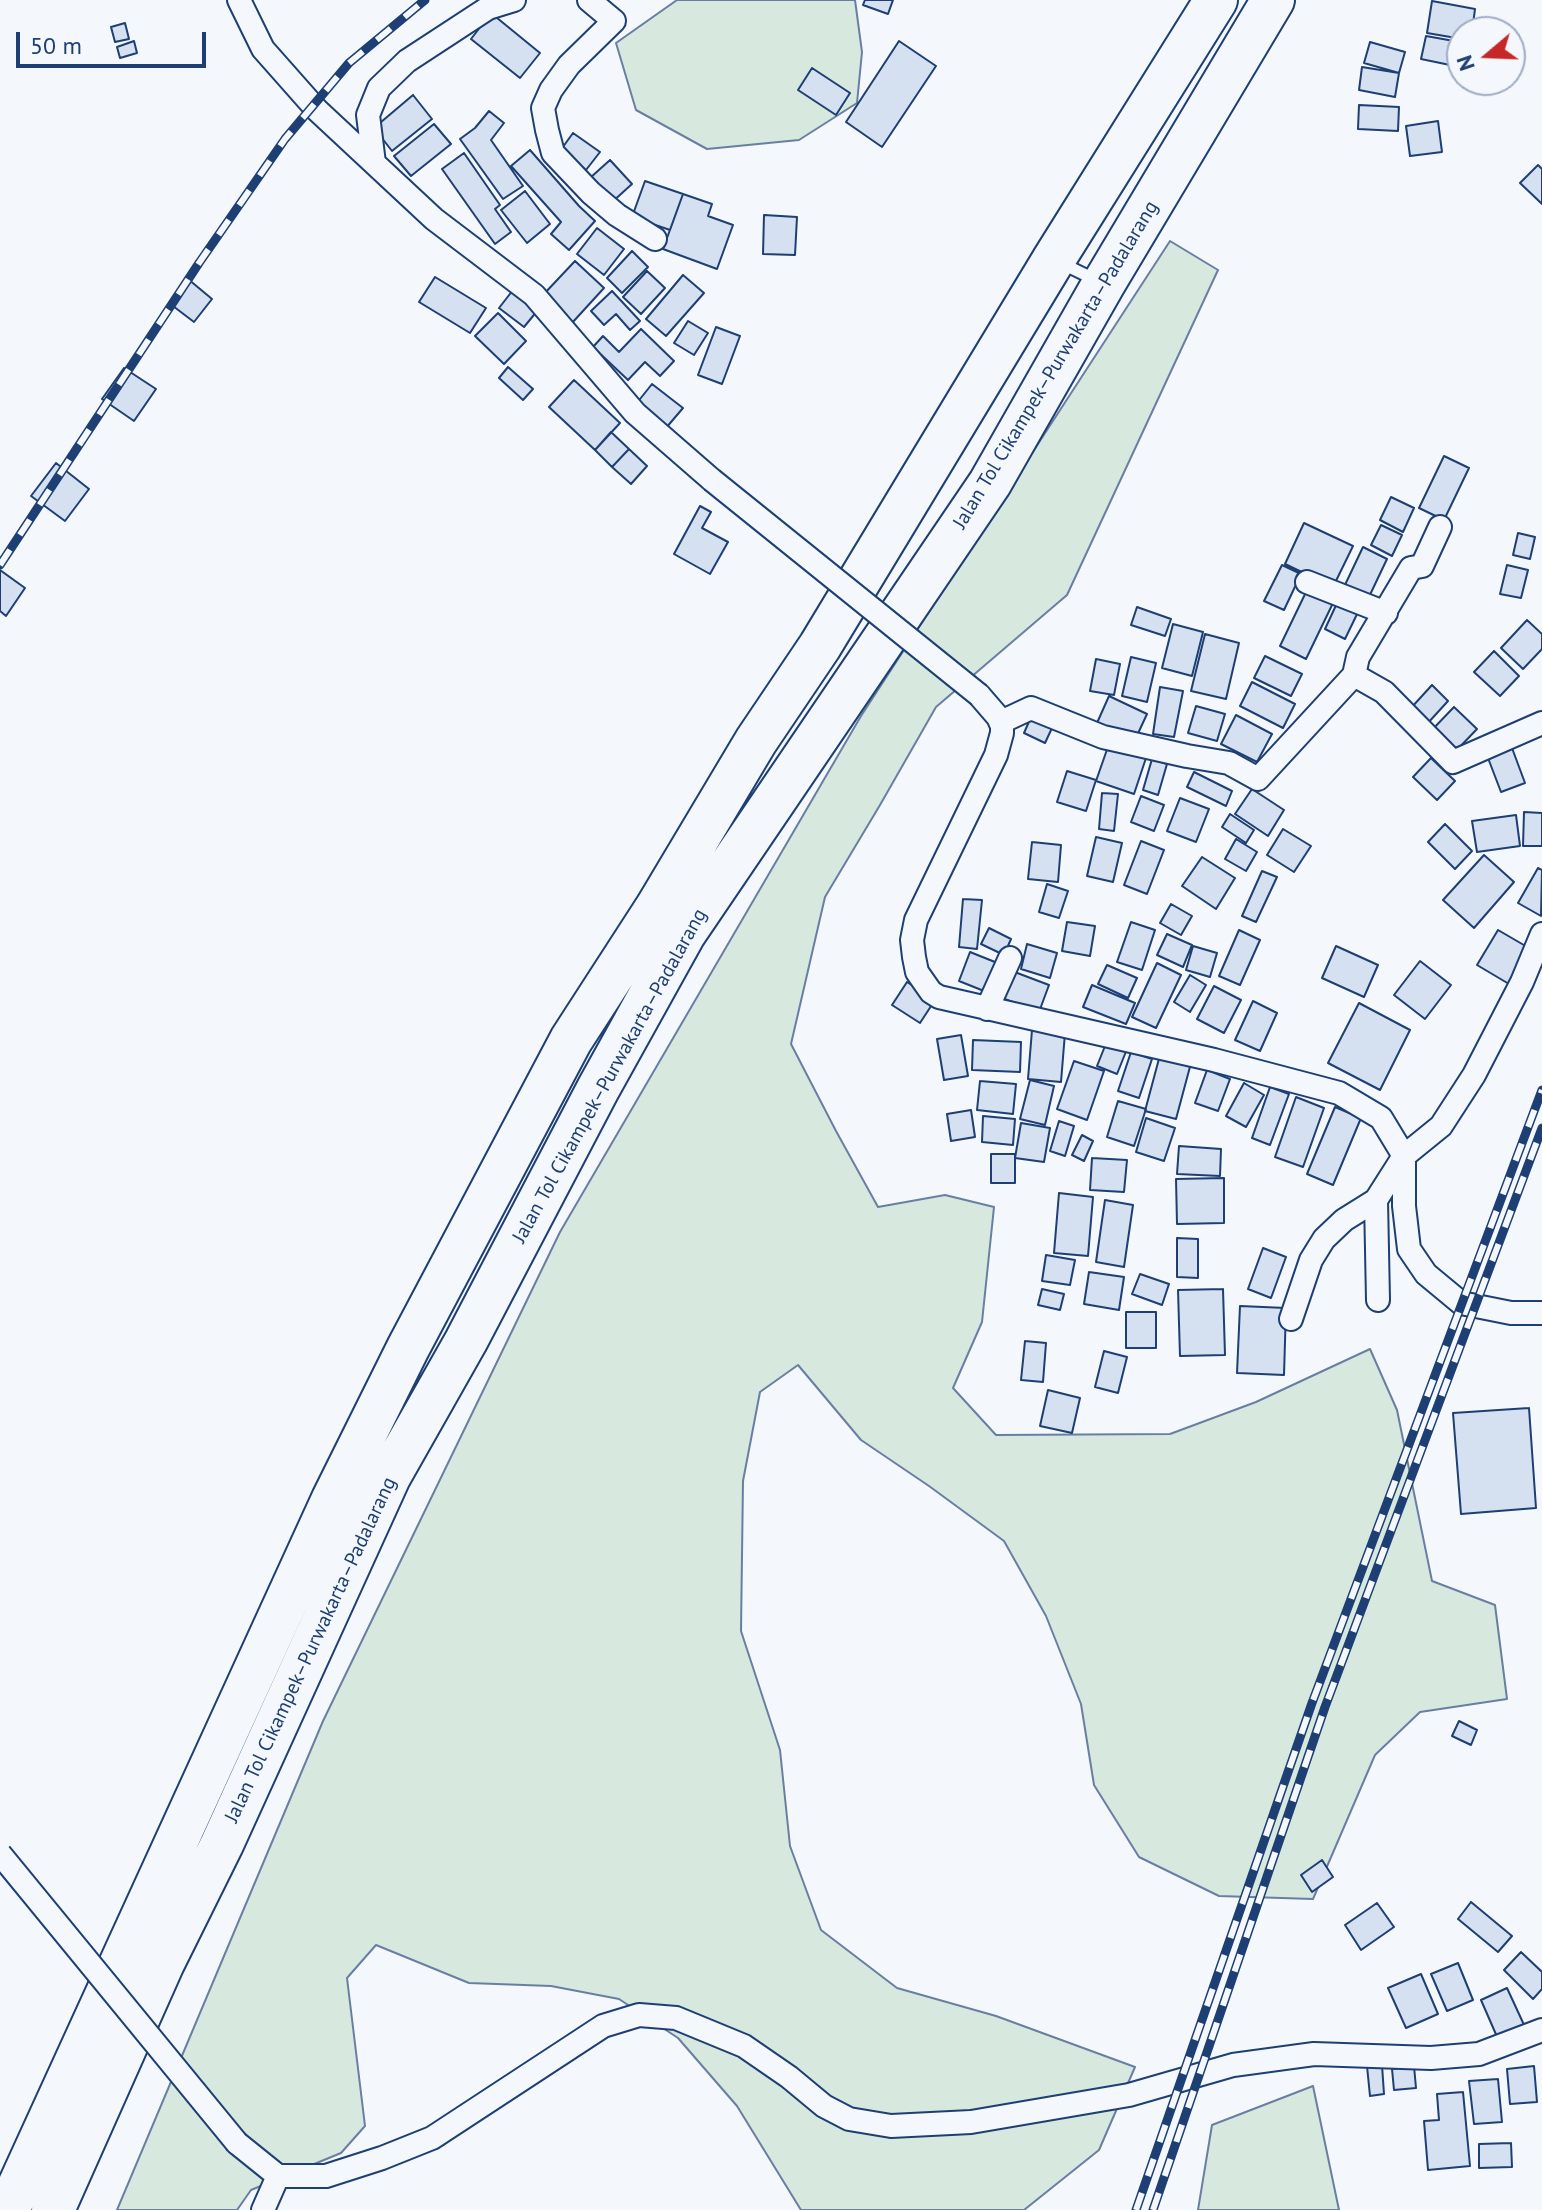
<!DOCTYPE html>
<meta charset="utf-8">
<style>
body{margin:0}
#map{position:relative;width:1542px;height:2210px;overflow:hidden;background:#f4f7fb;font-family:"PT Sans",sans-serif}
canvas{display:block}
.north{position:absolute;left:1446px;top:16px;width:80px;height:80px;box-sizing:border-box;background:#f4f7fb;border:2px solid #9eadc5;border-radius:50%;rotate:251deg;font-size:22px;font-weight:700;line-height:32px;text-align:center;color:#1d3f73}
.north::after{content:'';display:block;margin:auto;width:28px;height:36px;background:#c62828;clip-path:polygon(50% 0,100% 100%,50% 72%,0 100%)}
.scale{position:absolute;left:16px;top:32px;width:190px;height:36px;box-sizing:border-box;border:4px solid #1d3f73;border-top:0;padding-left:10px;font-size:24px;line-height:28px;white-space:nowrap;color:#1d3f73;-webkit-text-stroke:6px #f4f7fb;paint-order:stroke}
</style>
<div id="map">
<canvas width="1542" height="2210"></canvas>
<div class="north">N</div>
<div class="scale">50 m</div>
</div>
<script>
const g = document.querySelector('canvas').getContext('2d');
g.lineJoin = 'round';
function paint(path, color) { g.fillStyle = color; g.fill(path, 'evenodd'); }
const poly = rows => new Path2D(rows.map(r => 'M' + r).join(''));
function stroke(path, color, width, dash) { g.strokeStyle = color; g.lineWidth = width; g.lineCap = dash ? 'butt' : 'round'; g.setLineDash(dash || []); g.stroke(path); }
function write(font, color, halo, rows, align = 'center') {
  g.font = font + ' "PT Sans",sans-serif'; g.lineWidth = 6; g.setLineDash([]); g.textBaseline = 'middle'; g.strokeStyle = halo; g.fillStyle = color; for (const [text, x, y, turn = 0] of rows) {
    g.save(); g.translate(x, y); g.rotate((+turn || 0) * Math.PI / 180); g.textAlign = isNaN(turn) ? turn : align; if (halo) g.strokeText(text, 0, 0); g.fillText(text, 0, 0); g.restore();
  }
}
const green = poly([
 [677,0,855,0,862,52,857,103,799,140,707,149,636,110,616,43,677,0],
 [1170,241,1218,270,1067,595,936,707,880,805,825,897,791,1044,836,1131,878,1207,945,1195,994,1207,982,1322,953,1388,996,1435,1170,1434,1256,1402,1370,1349,1397,1410,1432,1581,1495,1605,1507,1699,1420,1712,1375,1755,1313,1899,1219,1896,1139,1857,1094,1785,1081,1704,1046,1616,1004,1541,929,1486,861,1440,798,1365,760,1392,743,1481,741,1631,780,1750,790,1846,821,1930,897,1988,996,2016,1135,2067,1099,2150,1024,2210,801,2210,737,2106,678,2038,619,1999,551,1986,469,1983,376,1945,347,1978,365,2126,341,2153,251,2190,237,2210,117,2210,323,1721,560,1232,861,716,1170,241],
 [1313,2086,1339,2210,1198,2210,1212,2125,1313,2086]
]);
paint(green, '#d7e8df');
stroke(green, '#687fa3', 2);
const building = poly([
 [865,0,893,0,888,14,863,5,865,0],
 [1432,1,1475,9,1472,32,1462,32,1462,39,1427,33,1432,1],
 [491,13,540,53,520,78,471,39,491,13],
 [125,23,129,39,115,42,111,27,125,23],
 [1426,36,1454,41,1450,65,1421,59,1426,36],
 [134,41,137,53,120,58,117,47,134,41],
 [899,41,936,66,882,147,846,122,899,41],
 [1370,42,1405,52,1399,73,1364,63,1370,42],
 [1362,67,1399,73,1395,97,1359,90,1362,67],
 [812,68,850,93,836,115,798,90,812,68],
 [413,95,432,119,392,151,374,128,413,95],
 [1359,105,1399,107,1398,131,1358,129,1359,105],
 [489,111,504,123,491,140,523,186,503,199,460,139,475,128,489,111],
 [1438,121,1442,152,1410,156,1406,126,1438,121],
 [434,124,451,144,411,176,394,156,434,124],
 [573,133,600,152,586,170,560,151,573,133],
 [530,150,579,206,595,221,569,250,551,234,561,222,511,166,530,150],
 [464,153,500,205,495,209,511,232,495,244,442,169,464,153],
 [610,160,632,184,611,203,590,178,610,160],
 [1538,165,1542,169,1542,204,1520,183,1538,165],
 [645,181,683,194,670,230,632,217,645,181],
 [525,191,550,224,527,243,501,210,525,191],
 [683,194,712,204,708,216,733,225,717,269,663,249,683,194],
 [764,215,797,217,795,255,763,254,764,215],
 [597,228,624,249,604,275,577,254,597,228],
 [632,251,648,267,622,293,607,278,632,251],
 [575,261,604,288,572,323,543,295,575,261],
 [647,271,665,288,641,314,623,297,647,271],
 [683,275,704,293,666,336,646,319,683,275],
 [435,277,486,308,470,333,419,302,435,277],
 [188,279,212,299,194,322,169,303,188,279],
 [513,290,538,310,524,327,499,308,513,290],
 [612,291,640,321,630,330,616,314,604,325,591,311,612,291],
 [498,313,526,341,504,364,475,336,498,313],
 [688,321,708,333,694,355,674,343,688,321],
 [716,327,740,336,722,384,698,375,716,327],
 [641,329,674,361,660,376,645,362,628,380,593,347,603,336,619,352,641,329],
 [508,367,533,389,523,400,499,378,508,367],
 [124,368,156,389,134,421,102,399,124,368],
 [574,380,620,423,595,450,549,407,574,380],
 [652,384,683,408,666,428,636,404,652,384],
 [611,432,629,449,612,467,595,450,611,432],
 [629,449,647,466,631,484,612,467,629,449],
 [1444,456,1469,468,1444,520,1419,508,1444,456],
 [56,463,89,489,65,521,31,496,56,463],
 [1391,497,1414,508,1403,532,1380,520,1391,497],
 [700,506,711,512,702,528,728,542,710,574,674,554,700,506],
 [1304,523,1353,546,1333,587,1285,564,1304,523],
 [1381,525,1402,535,1392,556,1371,545,1381,525],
 [1518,533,1535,537,1530,559,1513,555,1518,533],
 [1363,547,1387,559,1368,599,1344,587,1363,547],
 [1282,565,1301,574,1284,610,1264,601,1282,565],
 [1507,565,1528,570,1521,598,1500,594,1507,565],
 [0,570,25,588,6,616,0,611,0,570],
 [1307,590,1333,603,1306,659,1280,646,1307,590],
 [1338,601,1359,610,1345,639,1325,629,1338,601],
 [1137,607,1171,619,1165,636,1131,625,1137,607],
 [1527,620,1542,634,1542,649,1523,669,1501,648,1527,620],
 [1173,624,1203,632,1192,676,1162,668,1173,624],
 [1205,634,1239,643,1226,699,1191,691,1205,634],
 [1494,651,1519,676,1500,696,1474,672,1494,651],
 [1265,656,1302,674,1291,696,1254,678,1265,656],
 [1131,657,1156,663,1147,702,1122,696,1131,657],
 [1096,659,1120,664,1114,695,1090,691,1096,659],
 [1252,682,1295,704,1283,728,1240,706,1252,682],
 [1432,685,1448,701,1427,724,1411,708,1432,685],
 [1160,687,1183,691,1174,737,1153,734,1160,687],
 [1109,696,1147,714,1135,740,1097,723,1109,696],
 [1196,706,1225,714,1217,741,1188,733,1196,706],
 [1454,707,1477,729,1453,754,1430,732,1454,707],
 [1236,715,1272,734,1257,762,1221,744,1236,715],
 [1031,717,1052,728,1045,743,1024,733,1031,717],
 [1110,741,1147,755,1134,794,1096,781,1110,741],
 [1512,748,1525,783,1501,792,1488,758,1512,748],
 [1431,758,1455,781,1437,800,1413,777,1431,758],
 [1152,759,1167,764,1158,795,1143,790,1152,759],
 [1067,771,1096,780,1086,811,1057,802,1067,771],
 [1194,772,1232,791,1226,806,1187,787,1194,772],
 [1252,789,1284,810,1268,836,1235,814,1252,789],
 [1102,793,1118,794,1114,831,1099,829,1102,793],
 [1141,796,1164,805,1154,831,1131,822,1141,796],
 [1180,798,1209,809,1196,842,1167,831,1180,798],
 [1524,812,1542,813,1542,846,1523,846,1524,812],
 [1230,814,1254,830,1246,843,1222,827,1230,814],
 [1516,815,1520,846,1477,852,1472,821,1516,815],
 [1445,824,1472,851,1455,869,1428,842,1445,824],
 [1283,829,1311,846,1294,872,1267,855,1283,829],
 [1096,837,1122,843,1113,882,1087,876,1096,837],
 [1236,839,1257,852,1246,871,1225,859,1236,839],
 [1141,841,1164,850,1147,894,1124,885,1141,841],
 [1032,842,1061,845,1058,882,1028,879,1032,842],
 [1484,855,1514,882,1474,928,1443,900,1484,855],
 [1202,857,1235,878,1216,909,1182,886,1202,857],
 [1538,868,1542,870,1541,916,1518,903,1538,868],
 [1262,871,1277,877,1256,922,1242,916,1262,871],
 [1047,884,1068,891,1059,918,1039,912,1047,884],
 [963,899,982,900,977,949,959,947,963,899],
 [1171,904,1192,916,1181,935,1160,923,1171,904],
 [1067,922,1095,926,1090,956,1062,951,1067,922],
 [1131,922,1155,930,1142,970,1117,962,1131,922],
 [989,928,1011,939,1004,955,981,944,989,928],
 [1239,930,1260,940,1240,985,1219,976,1239,930],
 [1498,930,1529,948,1509,984,1477,965,1498,930],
 [1167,934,1192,945,1183,967,1157,955,1167,934],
 [1027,944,1057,953,1050,978,1021,969,1027,944],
 [1193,946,1217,953,1210,977,1186,970,1193,946],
 [1336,946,1378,965,1364,997,1322,978,1336,946],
 [970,952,1000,964,989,993,959,981,970,952],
 [1420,961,1451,985,1425,1019,1394,995,1420,961],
 [1157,963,1181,975,1156,1028,1132,1017,1157,963],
 [1107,965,1137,978,1128,998,1098,984,1107,965],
 [1012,971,1049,985,1039,1012,1002,998,1012,971],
 [1190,975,1206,985,1190,1012,1174,1002,1190,975],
 [907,982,935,1000,920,1023,892,1005,907,982],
 [1092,985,1135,1003,1126,1024,1083,1007,1092,985],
 [1214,986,1241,1000,1224,1033,1197,1019,1214,986],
 [1253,1001,1277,1013,1260,1051,1235,1040,1253,1001],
 [1359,1003,1410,1030,1380,1090,1328,1063,1359,1003],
 [1032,1030,1065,1033,1061,1082,1028,1079,1032,1030],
 [961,1035,968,1076,944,1080,937,1039,961,1035],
 [973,1040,1021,1042,1020,1072,972,1070,973,1040],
 [1107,1041,1127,1049,1117,1074,1097,1066,1107,1041],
 [1131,1052,1152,1059,1139,1098,1118,1091,1131,1052],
 [1160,1055,1191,1063,1176,1119,1145,1111,1160,1055],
 [1074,1061,1104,1071,1087,1120,1057,1109,1074,1061],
 [1207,1070,1230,1079,1218,1111,1195,1103,1207,1070],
 [1030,1080,1054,1086,1045,1125,1020,1119,1030,1080],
 [980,1081,1016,1084,1013,1114,977,1110,980,1081],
 [1244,1083,1264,1095,1246,1127,1226,1116,1244,1083],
 [1270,1087,1289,1094,1270,1145,1252,1138,1270,1087],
 [1296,1097,1324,1108,1303,1167,1275,1157,1296,1097],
 [1118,1101,1146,1109,1134,1146,1107,1137,1118,1101],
 [1335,1107,1361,1118,1333,1185,1307,1174,1335,1107],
 [971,1110,975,1137,951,1141,947,1114,971,1110],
 [983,1116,1015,1119,1013,1145,982,1142,983,1116],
 [1146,1118,1175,1128,1164,1161,1136,1152,1146,1118],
 [1059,1121,1074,1126,1065,1156,1050,1151,1059,1121],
 [1021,1123,1050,1128,1044,1162,1015,1158,1021,1123],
 [1082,1135,1093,1141,1084,1161,1072,1155,1082,1135],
 [1179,1146,1221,1149,1220,1176,1177,1174,1179,1146],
 [991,1154,1015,1154,1015,1183,991,1183,991,1154],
 [1092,1158,1127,1160,1124,1192,1090,1190,1092,1158],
 [1224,1178,1224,1223,1177,1224,1176,1179,1224,1178],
 [1059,1193,1093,1197,1088,1256,1054,1253,1059,1193],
 [1105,1200,1133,1205,1124,1267,1096,1262,1105,1200],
 [1177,1238,1198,1239,1198,1278,1177,1277,1177,1238],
 [1263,1248,1286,1257,1271,1298,1248,1289,1263,1248],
 [1046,1255,1075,1260,1070,1285,1042,1281,1046,1255],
 [1089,1272,1124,1277,1119,1310,1084,1304,1089,1272],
 [1140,1274,1169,1284,1162,1305,1132,1294,1140,1274],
 [1042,1289,1064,1294,1060,1310,1038,1305,1042,1289],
 [1223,1289,1225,1355,1180,1356,1178,1290,1223,1289],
 [1240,1306,1286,1308,1284,1375,1237,1373,1240,1306],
 [1126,1312,1156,1312,1156,1348,1126,1348,1126,1312],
 [1025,1341,1046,1343,1043,1382,1021,1380,1025,1341],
 [1104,1351,1127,1357,1118,1393,1095,1387,1104,1351],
 [1048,1390,1080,1398,1072,1433,1040,1426,1048,1390],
 [1529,1408,1536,1508,1461,1514,1453,1413,1529,1408],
 [1459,1721,1477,1730,1471,1745,1452,1736,1459,1721],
 [1322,1860,1333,1877,1312,1892,1301,1875,1322,1860],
 [1471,1902,1512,1936,1498,1952,1458,1919,1471,1902],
 [1377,1903,1394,1927,1361,1950,1345,1925,1377,1903],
 [1521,1952,1542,1972,1542,1989,1533,1999,1504,1970,1521,1952],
 [1458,1963,1473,2000,1447,2011,1431,1974,1458,1963],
 [1421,1974,1438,2014,1406,2028,1388,1988,1421,1974],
 [1507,1988,1525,2027,1498,2039,1481,2000,1507,1988],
 [1382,2065,1384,2094,1370,2096,1367,2066,1382,2065],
 [1414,2066,1416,2088,1394,2090,1392,2069,1414,2066],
 [1534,2066,1537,2102,1510,2104,1507,2069,1534,2066],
 [1498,2079,1502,2122,1474,2124,1469,2081,1498,2079],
 [1463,2092,1470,2166,1428,2170,1424,2121,1439,2120,1437,2094,1463,2092],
 [1511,2143,1512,2167,1479,2168,1479,2144,1511,2143]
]);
paint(building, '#d5e0f0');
stroke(building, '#1d3f73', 2);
const service = poly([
 [1061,263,1096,280]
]);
const minor = poly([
 [239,0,263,49,317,110,434,219,534,295,635,413,712,480],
 [589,0,614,21,569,65,551,90,543,108,547,130,553,153,591,193,617,215,655,239],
 [374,163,368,115,379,88,407,61,488,8,514,0],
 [1307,582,1386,613],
 [1354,675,1384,692,1453,762,1542,723],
 [979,695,998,717,1002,726,1002,733,996,755,916,920,912,940,914,957,917,972,931,992,939,997,1214,1060,1339,1093,1381,1118,1404,1156,1404,1206,1409,1249,1426,1274,1461,1303,1511,1313,1542,1313],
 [1001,722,1031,708,1103,737,1187,756,1229,763,1258,779,1354,675,1358,657,1411,568,1422,566,1440,527],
 [987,1009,1010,958],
 [1378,1300,1376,1200,1404,1156,1441,1126,1474,1075,1522,982,1542,934],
 [1291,1319,1311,1260,1324,1239,1344,1220,1376,1200],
 [237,2143,278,2176,326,2176,382,2158,432,2138,603,2026,639,2015,676,2018,744,2046,789,2077,824,2106,849,2119,891,2126,971,2122,1129,2095,1233,2065,1314,2054,1431,2058,1479,2054,1542,2030],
 [263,2210,278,2176]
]);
const motorway = poly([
 [8,2210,333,1499,408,1348,571,1040,657,907,756,741,820,646,1054,259,1216,0],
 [53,2210,163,1963,222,1844,389,1477,466,1341,598,1089,684,934,990,483,1104,283,1273,0]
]);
stroke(service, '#1d3f73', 15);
stroke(minor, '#1d3f73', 26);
stroke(motorway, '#1d3f73', 46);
stroke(service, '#f4f7fb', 11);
stroke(minor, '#f4f7fb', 22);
stroke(motorway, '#f4f7fb', 42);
const rail = poly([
 [0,565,199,263,285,139,349,63,425,0],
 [1136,2210,1312,1703,1542,1090],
 [1153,2210,1325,1707,1542,1128]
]);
stroke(rail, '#1d3f73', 9);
stroke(rail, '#f4f7fb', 6, [18]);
const minorBridge = poly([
 [712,480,979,695],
 [0,1854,237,2143]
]);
stroke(minorBridge, '#1d3f73', 26, []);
stroke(minorBridge, '#f4f7fb', 22);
write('20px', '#1d3f73', '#f4f7fb', [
 ["Jalan Tol Cikampek–Purwakarta–Padalarang",1056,365,-59],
 ["Jalan Tol Cikampek–Purwakarta–Padalarang",610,1076,-61],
 ["Jalan Tol Cikampek–Purwakarta–Padalarang",311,1650,-65]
]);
</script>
